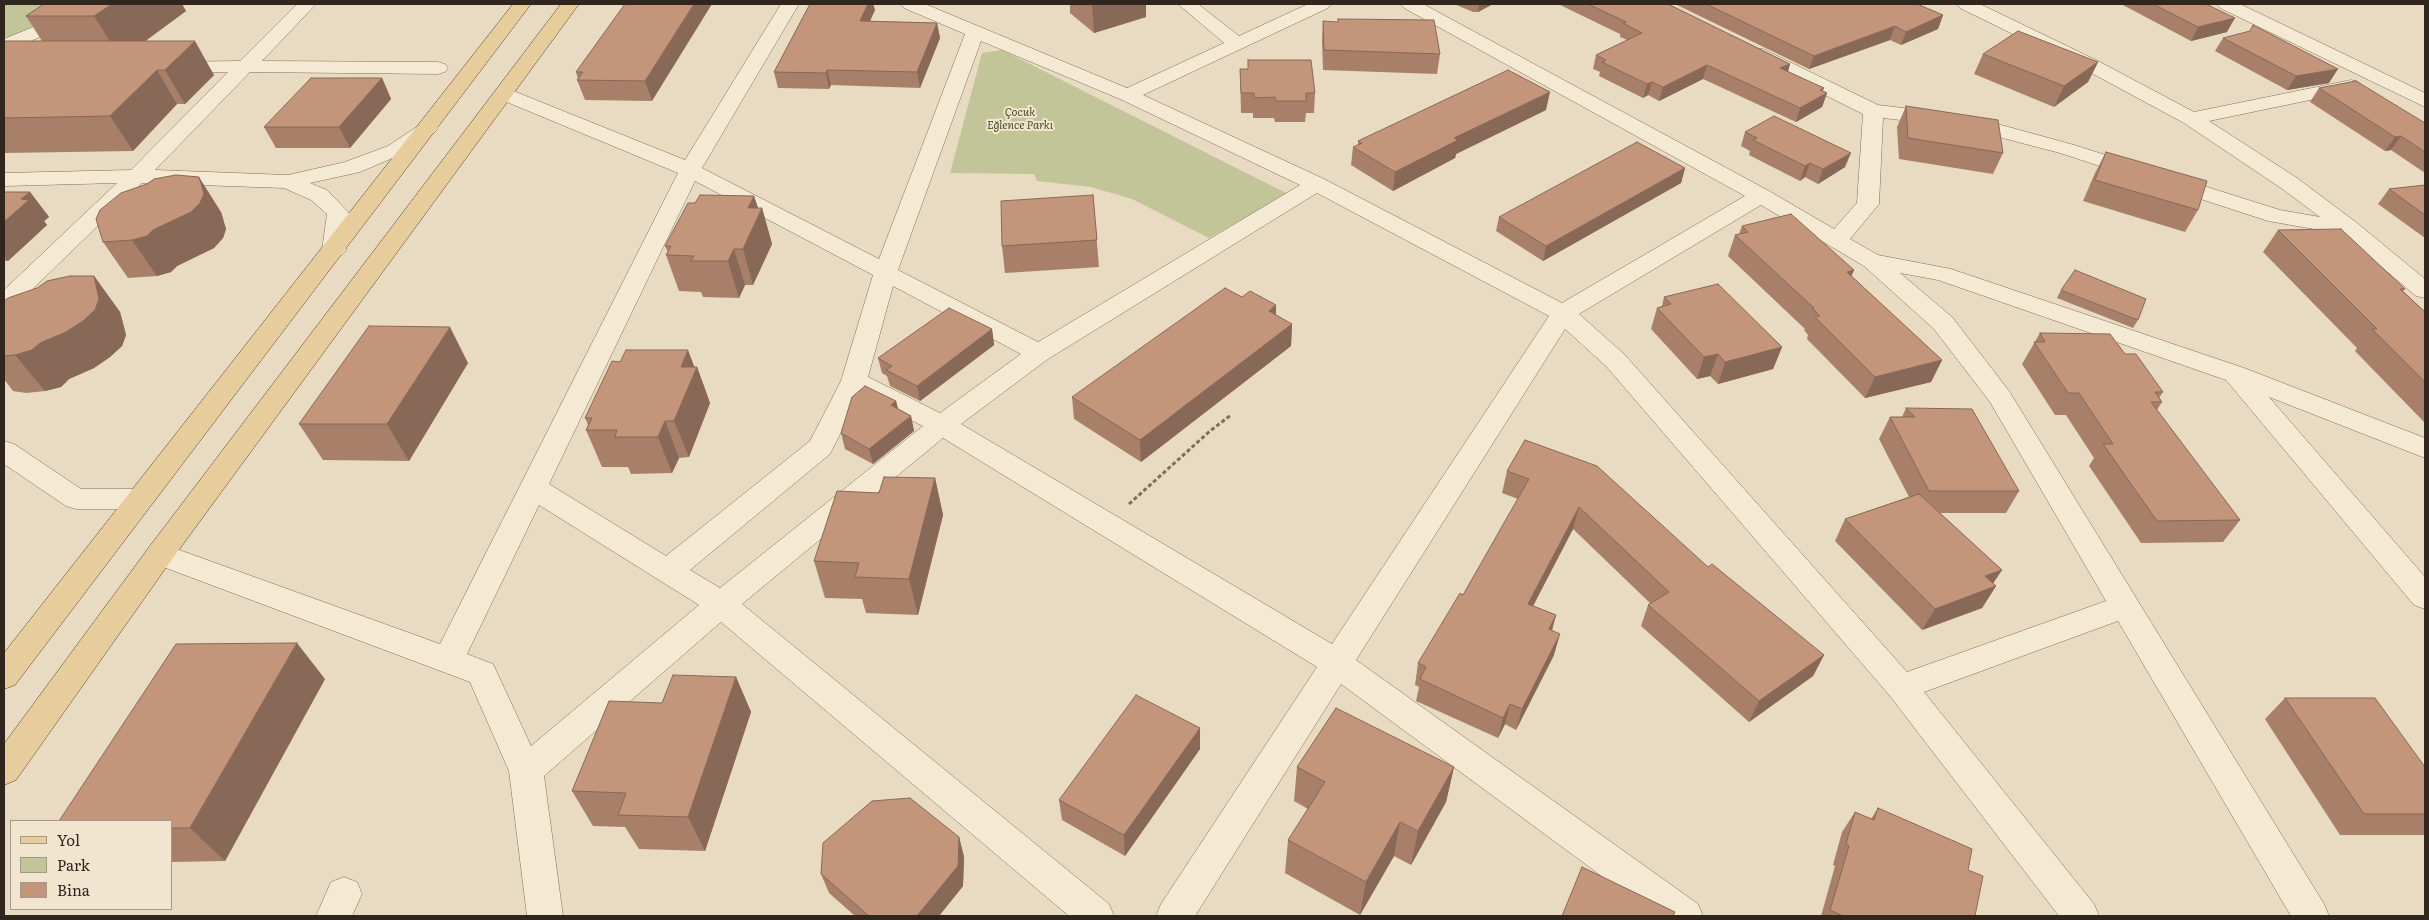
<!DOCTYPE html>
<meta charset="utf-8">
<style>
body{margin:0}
#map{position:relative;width:2429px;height:920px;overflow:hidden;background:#e8dbc1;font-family:Literata,serif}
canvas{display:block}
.frame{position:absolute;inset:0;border:5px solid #31261d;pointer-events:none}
.legend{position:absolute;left:10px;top:820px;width:162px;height:90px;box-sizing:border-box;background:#f1e5d0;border:1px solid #a49988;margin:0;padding:6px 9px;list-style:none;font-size:15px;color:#31261d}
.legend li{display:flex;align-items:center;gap:10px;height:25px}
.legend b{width:25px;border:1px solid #a49988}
</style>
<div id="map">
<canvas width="2429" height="920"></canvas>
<div class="frame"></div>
<ul class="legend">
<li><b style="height:6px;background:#e8cd9c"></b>Yol</li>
<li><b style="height:14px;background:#c2c597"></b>Park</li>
<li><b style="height:14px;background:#c3957b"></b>Bina</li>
</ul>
</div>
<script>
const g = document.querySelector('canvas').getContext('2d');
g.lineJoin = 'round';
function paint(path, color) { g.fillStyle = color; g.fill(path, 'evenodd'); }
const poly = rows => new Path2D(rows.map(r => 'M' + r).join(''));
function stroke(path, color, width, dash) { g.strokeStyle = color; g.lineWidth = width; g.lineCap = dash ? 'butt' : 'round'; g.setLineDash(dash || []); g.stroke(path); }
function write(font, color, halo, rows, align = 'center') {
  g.font = font + ' Literata,serif'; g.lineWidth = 4; g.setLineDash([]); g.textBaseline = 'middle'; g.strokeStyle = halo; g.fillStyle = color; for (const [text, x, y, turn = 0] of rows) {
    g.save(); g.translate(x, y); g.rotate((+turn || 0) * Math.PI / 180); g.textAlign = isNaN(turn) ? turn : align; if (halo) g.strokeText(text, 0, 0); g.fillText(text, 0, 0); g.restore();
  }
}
paint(poly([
 [4,4,86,4,5,40],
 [1002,50,1288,194,1209,238,1132,199,1091,187,1037,181,1034,174,950,173,982,53]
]), '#c2c597');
const minor = poly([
 [89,4,113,4,110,8,4,52,4,39,89,4],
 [297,4,316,4,262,61,438,62,445,64,448,68,445,72,438,74,250,72,155,170,288,175,345,162,388,146,421,124,428,122,435,124,438,128,435,132,402,154,360,172,310,183,327,190,349,213,346,250,342,255,334,257,326,255,322,250,327,214,311,200,284,188,142,183,13,308,4,311,4,290,117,183,4,186,4,173,131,170,228,72,170,72,163,70,160,66,163,62,240,61,297,4],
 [781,4,799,4,702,168,879,259,965,34,904,8,901,4,925,4,1127,88,1224,43,1178,4,1198,4,1239,36,1308,4,1331,4,1328,8,1143,95,1324,179,1562,303,1745,196,1404,8,1401,4,1423,4,1769,191,1834,229,1857,203,1863,114,1749,57,1746,53,1749,49,1763,49,1878,105,1945,113,2005,126,2074,145,2280,210,2320,217,2281,188,2184,123,2084,69,1960,8,1957,4,1980,4,2098,61,2194,112,2351,80,2358,82,2361,86,2358,90,2209,121,2297,178,2357,223,2425,279,2425,298,2416,296,2343,234,2268,221,2060,153,1995,136,1945,125,1883,118,1879,204,1850,239,1878,255,1951,269,2244,368,2425,438,2425,458,2269,397,2425,577,2425,609,2414,605,2226,380,1938,280,1900,273,1952,317,2009,391,2324,904,2329,916,2291,916,2118,621,1924,692,2094,904,2099,916,2059,916,1890,696,1606,366,1565,329,1356,660,1698,904,1703,916,1656,916,1341,684,1195,916,1156,916,1161,904,1317,667,943,438,742,604,1109,904,1114,916,1069,916,721,622,544,776,563,916,527,916,509,771,470,682,150,562,145,554,150,546,160,543,440,644,678,173,497,98,494,94,497,90,504,88,511,90,685,160,781,4],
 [981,41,1120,99,1300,185,1038,342,898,270,981,41],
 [695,181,873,275,841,381,810,441,666,556,549,484,695,181],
 [1317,193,1549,316,1332,644,961,424,1048,359,1317,193],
 [1761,205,1864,266,1934,329,1990,402,2106,601,1907,672,1624,354,1579,314,1761,205],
 [893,286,1021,354,940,413,868,377,893,286],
 [860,395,923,426,720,588,690,570,830,454,860,395],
 [539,505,699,605,531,746,493,664,467,654,539,505],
 [2217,4,2240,4,2425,93,2425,107,2220,8,2217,4],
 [4,441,14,444,81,489,139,489,149,492,153,499,149,506,139,509,76,509,66,506,4,464,4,441],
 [344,877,357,882,362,894,352,916,316,916,331,882,344,877]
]);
const major = poly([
 [513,4,531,4,15,685,4,689,4,653,513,4],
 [561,4,579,4,170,562,16,780,4,785,4,744,150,546,561,4]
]);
stroke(minor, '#806c5b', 1);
stroke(major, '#4e3c2f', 1);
stroke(poly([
 [1129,504,1210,431,1231,415]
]), '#806c5b', 3, [4, 2.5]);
paint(minor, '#f4e9d3');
paint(major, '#e8cd9c');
paint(poly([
 [44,4,182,4,186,11,145,41,214,75,185,104,177,104,133,151,4,153,4,41,42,41,26,16],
 [625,4,652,101,585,100,577,80,578,79,576,72],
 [810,4,873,4,875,10,869,21,937,23,940,38,920,88,831,85,829,89,778,88,774,72],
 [1070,4,1092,4,1092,6,1092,4,1146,4,1146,17,1094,33,1070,13],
 [1454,4,1493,4,1478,12,1473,12],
 [1558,4,1668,4,1790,64,1788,71,1827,93,1822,107,1796,122,1703,79,1659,101,1648,95,1643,98,1599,76,1600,72,1593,69,1596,55,1627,40,1620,37,1620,34],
 [1675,4,1917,4,1943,15,1938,29,1901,45,1890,40,1809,69],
 [2121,4,2206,4,2227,32,2191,41],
 [1323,21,1440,54,1437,74,1323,70,1322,41],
 [2223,38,2329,83,2287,90,2215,51],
 [1983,54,2098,62,2088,82,2054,107,1974,74],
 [1248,60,1315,93,1314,113,1306,113,1305,122,1275,122,1274,118,1253,118,1253,113,1241,113,1240,69,1248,69],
 [382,78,391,99,350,148,276,148,264,127],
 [2319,88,2425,123,2425,173,2391,150,2385,151,2310,102],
 [1906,106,2003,153,1993,174,1899,159,1897,127],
 [1546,110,1456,154,1455,158,1393,191,1351,165,1353,147,1358,145,1358,141],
 [1745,132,1845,167,1818,184,1805,177,1800,181,1749,155,1750,151,1741,146],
 [2106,152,2198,210,2185,232,2083,201,2095,173],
 [1685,168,1681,183,1543,261,1496,231,1499,217],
 [2425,185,2425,238,2378,204,2389,189],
 [4,192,30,192,49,217,44,221,47,225,8,261,4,261],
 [1093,195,1099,267,1005,273,1002,246],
 [754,196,758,208,762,208,772,244,753,285,745,285,739,298,703,297,701,292,679,291,666,255,668,252,665,246,695,203],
 [221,212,226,229,223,238,214,248,177,266,171,272,157,276,128,278,103,242],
 [1742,226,1854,270,1851,276,1942,360,1931,382,1865,398,1807,339,1808,335,1804,330,1805,329,1728,256,1735,235,1739,234],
 [2278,230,2405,289,2403,291,2425,312,2425,422,2424,422,2355,351,2357,348,2263,252],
 [94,276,120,312,126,335,122,346,110,357,94,368,69,379,61,387,45,391,26,393,13,391,4,379,4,301],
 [2061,290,2138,320,2133,328,2057,298],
 [1242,297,1276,305,1276,315,1292,324,1291,346,1141,462,1074,419,1072,397],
 [1664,297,1782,347,1773,369,1718,384,1710,376,1697,379,1651,329,1657,308,1662,306],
 [992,329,994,345,920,401,890,386,887,376,882,373,878,358],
 [2040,333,2125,354,2163,392,2159,398,2162,402,2157,410,2240,520,2223,542,2141,543,2089,466,2094,458,2066,415,2055,415,2022,364],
 [468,363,409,461,323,460,299,424],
 [694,367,697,367,710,403,689,457,679,458,672,473,631,474,628,467,602,467,586,430,588,425,585,418],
 [896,401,898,409,911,416,914,431,873,464,845,449,841,433],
 [1906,408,2019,491,2006,513,1940,513,2002,570,1993,583,1996,586,1982,608,1922,630,1835,541,1845,519,1909,497,1879,439,1890,417,1902,417],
 [1525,440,1708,567,1824,655,1813,676,1749,722,1641,626,1648,605,1650,603,1573,529,1533,606,1556,615,1552,630,1554,655,1516,730,1505,724,1498,738,1416,701,1419,687,1415,685,1418,663,1463,595,1518,499,1502,493,1507,471],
 [935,478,943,515,918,615,866,613,862,599,825,598,814,561,879,493],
 [736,677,751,712,705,851,639,849,625,827,593,826,572,791,662,703],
 [325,679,225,861,171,862,171,821],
 [2285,698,2425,767,2425,835,2340,835,2265,719],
 [1200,728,1200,749,1125,856,1062,820,1059,800],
 [1297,767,1454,767,1446,802,1411,865,1394,856,1360,915,1285,873,1288,840,1308,809,1294,801],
 [1878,808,1968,870,1975,916,1821,916,1835,866,1833,865,1842,832,1855,812,1871,819],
 [959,837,964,857,963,886,939,916,855,916,829,893,821,874]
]), '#a8806a');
paint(poly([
 [112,4,182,4,186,11,121,59,94,16],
 [694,4,712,4,652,101,645,81],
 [868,4,873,4,875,10,863,37,860,21],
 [1092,4,1146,4,1146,17,1094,33],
 [1479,4,1493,4,1478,12],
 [1943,15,1938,29,1901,45,1906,32],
 [2235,18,2227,32,2191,41,2198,27],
 [937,23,940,38,920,88,917,72],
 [1895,26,1890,40,1809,69,1814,56],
 [195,41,214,75,185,104,165,70],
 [2098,62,2088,82,2054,107,2064,86],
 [1790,64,1786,78,1780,68],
 [1707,65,1703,79,1659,101,1663,87],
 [2338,69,2329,83,2287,90,2296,76],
 [157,70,177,104,133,151,110,116],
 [827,70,831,85,829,89,826,73],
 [382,78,391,99,350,148,339,127],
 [1652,82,1648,95,1643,98,1647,84],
 [1824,88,1821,96,1827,93,1822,107,1796,122,1800,108,1820,90],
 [1550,92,1546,110,1456,154,1455,158,1393,191,1395,172,1454,138],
 [2401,136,2391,150,2385,151,2395,137],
 [1851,153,1845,167,1818,184,1823,169],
 [1810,163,1805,177,1800,181,1805,166],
 [1685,168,1681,183,1543,261,1546,246],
 [199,177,221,212,226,229,223,238,214,248,177,266,171,272,157,276,132,240,153,230],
 [30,192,49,217,44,221,47,225,8,261,4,256,4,222,21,199],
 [754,196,760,214,762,208,772,244,753,285,743,249,748,208],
 [734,249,745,285,739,298,728,261],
 [1854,270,1845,291,1847,272],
 [94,276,120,312,126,335,122,346,110,357,94,368,69,379,61,387,45,391,15,355,40,343],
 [1276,305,1275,327,1269,311],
 [1292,324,1291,346,1141,462,1140,440],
 [450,327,468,363,409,461,387,424],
 [992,329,994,345,920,401,917,386],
 [1782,347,1773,369,1718,384,1725,362],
 [688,350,696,371,697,367,710,403,689,457,674,421,681,367],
 [1718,354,1710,376,1697,379,1704,357],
 [1942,360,1931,382,1865,398,1875,377],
 [896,401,900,417,891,405],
 [911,416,914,431,873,464,869,449],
 [665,421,679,458,672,473,658,437],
 [935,478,943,515,918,615,909,579],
 [1579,507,1573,529,1523,625,1528,604],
 [2002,570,1990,588,1996,586,1982,608,1922,630,1935,609,1985,576],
 [1556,615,1550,637,1549,629],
 [1560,634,1554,655,1516,730,1522,709],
 [297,643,325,679,225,861,190,828],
 [1824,655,1813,676,1749,722,1759,701],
 [736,677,751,712,705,851,688,817],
 [1510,704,1505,724,1498,738,1503,718],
 [1200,728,1200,749,1125,856,1124,835],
 [1454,767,1446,802,1411,865,1418,831],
 [1400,822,1394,856,1360,915,1366,882],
 [959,837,964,857,963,886,939,916,917,916]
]), '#886856');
const building = poly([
 [44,4,112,4,94,16,26,16,44,4],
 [625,4,694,4,645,81,577,80,583,72,576,72,625,4],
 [810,4,868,4,860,21,937,23,917,72,827,70,826,73,774,72,810,4],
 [1588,4,1668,4,1790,64,1780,68,1824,88,1820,90,1827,93,1800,108,1707,65,1663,87,1652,82,1647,84,1602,62,1606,60,1596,55,1642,33,1623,23,1626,22,1588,4],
 [1706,4,1917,4,1943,15,1906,32,1895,26,1814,56,1706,4],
 [2153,4,2206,4,2235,18,2198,27,2153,4],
 [1338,19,1434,20,1440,54,1324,50,1323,21,1338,22,1338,19],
 [2253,25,2338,69,2296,76,2223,38,2250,31,2253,25],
 [2018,31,2098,62,2064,86,1983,54,2018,31],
 [4,41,195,41,165,70,157,70,110,116,4,118,4,41],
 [1248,60,1311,60,1315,93,1306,93,1306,101,1276,101,1275,97,1254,98,1254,93,1241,93,1240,69,1248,69,1248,60],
 [1508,70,1550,92,1454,138,1458,140,1395,172,1353,147,1362,143,1358,141,1508,70],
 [311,78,382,78,339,127,264,127,311,78],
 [2356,81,2425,123,2425,152,2401,136,2395,137,2319,88,2356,81],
 [1906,106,1998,120,2003,153,1908,138,1906,106],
 [1774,116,1851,153,1823,169,1810,163,1805,166,1753,140,1757,138,1745,132,1774,116],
 [1637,142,1685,168,1546,246,1499,217,1637,142],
 [2106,152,2207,181,2198,210,2095,180,2106,152],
 [176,175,199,177,204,194,200,203,191,212,153,230,147,236,132,240,103,242,96,219,100,210,121,193,147,184,154,179,176,175],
 [2425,185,2425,215,2389,189,2425,185],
 [4,192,30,192,21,199,29,200,4,222,4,192],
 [700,195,754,196,748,208,762,208,743,249,734,249,728,261,691,261,694,256,666,255,671,246,665,246,688,203,695,203,700,195],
 [1093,195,1097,240,1002,246,1001,201,1093,195],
 [1791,214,1854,270,1847,272,1942,360,1875,377,1815,317,1820,316,1813,309,1814,308,1735,235,1748,232,1742,226,1791,214],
 [2341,229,2405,289,2400,289,2425,312,2425,382,2372,329,2377,329,2278,230,2341,229],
 [2075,270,2146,299,2138,320,2061,290,2075,270],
 [70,276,94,276,99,299,95,310,83,321,66,332,40,343,32,350,15,355,4,356,4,301,8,298,37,288,47,281,70,276],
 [1718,284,1782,347,1725,362,1718,354,1704,357,1657,308,1671,304,1664,297,1718,284],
 [1225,288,1242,297,1250,291,1276,305,1269,311,1292,324,1140,440,1072,397,1225,288],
 [949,308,992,329,917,386,886,370,892,366,878,358,949,308],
 [369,326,450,327,387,424,299,424,369,326],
 [2040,333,2110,334,2125,354,2136,354,2163,392,2155,392,2162,402,2151,402,2240,520,2157,521,2103,444,2113,444,2079,393,2068,393,2034,342,2045,342,2040,333],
 [626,350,688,350,681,367,697,367,674,421,665,421,658,437,615,437,617,430,586,430,592,418,585,418,612,361,620,362,626,350],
 [865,386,896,401,891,405,911,416,869,449,841,433,852,397,865,386],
 [1906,408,1972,409,2019,491,1929,491,1890,417,1915,417,1906,408],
 [1525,440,1597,466,1708,567,1712,564,1824,655,1759,701,1648,605,1669,592,1579,507,1528,604,1556,615,1549,629,1560,634,1522,709,1510,704,1503,718,1420,679,1426,667,1418,663,1460,593,1463,595,1529,479,1507,471,1525,440],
 [884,477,935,478,909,579,855,577,859,563,814,561,837,491,879,493,884,477],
 [1919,494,2002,570,1985,576,1996,586,1935,609,1845,519,1919,494],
 [297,643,190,828,171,828,171,821,59,821,176,644,297,643],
 [673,675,736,677,688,817,618,815,626,793,572,791,609,701,662,703,673,675],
 [1136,695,1200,728,1124,835,1059,800,1136,695],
 [2285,698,2375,698,2425,767,2425,814,2364,814,2285,698],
 [1336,708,1454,767,1418,831,1400,822,1366,882,1288,840,1325,782,1297,767,1336,708],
 [910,798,959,837,958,866,917,916,869,916,821,874,823,843,872,801,910,798],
 [1878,808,1972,849,1968,870,1983,876,1975,916,1843,916,1830,910,1849,846,1846,844,1855,812,1874,820,1878,808],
 [1582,867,1675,912,1673,916,1562,916,1582,867]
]);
paint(building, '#c3957b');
stroke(building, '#886856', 1);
write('italic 11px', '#444b26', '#f1e5d0', [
 ["Çocuk",1020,113],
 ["Eğlence Parkı",1020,126]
]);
</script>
